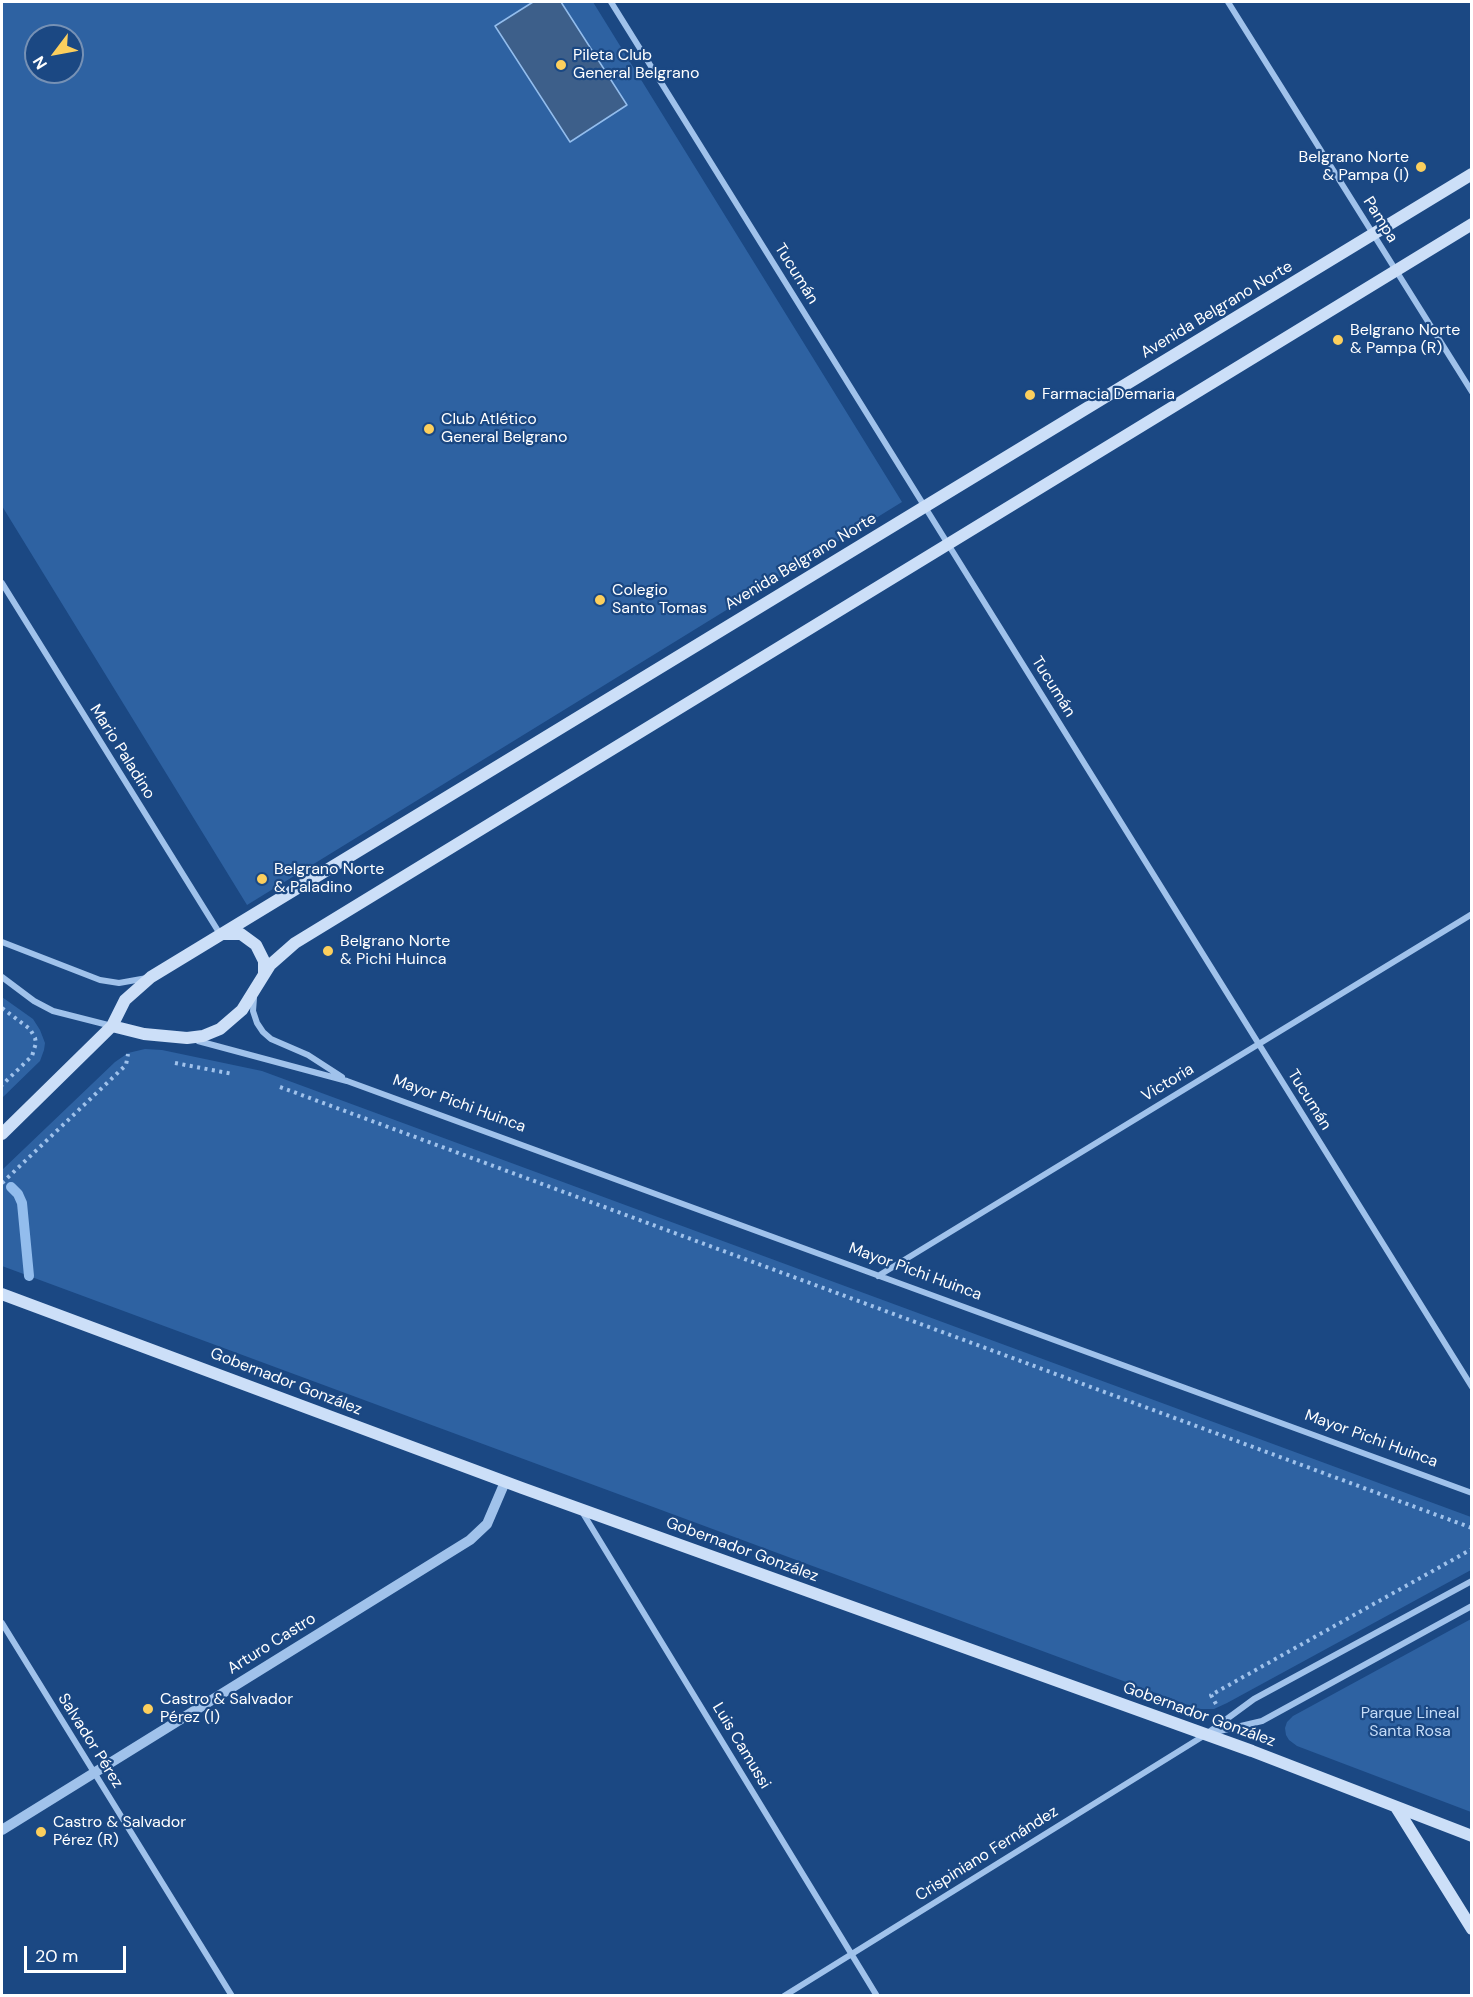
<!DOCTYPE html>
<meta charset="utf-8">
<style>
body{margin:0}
#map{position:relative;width:1473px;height:1997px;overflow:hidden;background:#1b4883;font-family:"DM Sans",sans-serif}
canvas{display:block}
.frame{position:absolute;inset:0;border:3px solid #fff;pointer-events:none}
.north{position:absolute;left:24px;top:24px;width:60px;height:60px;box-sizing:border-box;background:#1b4883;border:2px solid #7691b5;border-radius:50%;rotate:238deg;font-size:16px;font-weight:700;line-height:24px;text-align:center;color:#fff}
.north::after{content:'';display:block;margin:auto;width:21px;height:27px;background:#fccf5d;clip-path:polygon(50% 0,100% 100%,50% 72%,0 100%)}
.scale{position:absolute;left:24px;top:1946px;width:102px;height:27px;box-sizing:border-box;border:3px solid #fff;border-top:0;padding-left:8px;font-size:18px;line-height:21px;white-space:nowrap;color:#fff;-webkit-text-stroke:4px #1b4883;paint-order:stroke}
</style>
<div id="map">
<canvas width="1473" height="1997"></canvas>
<div class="frame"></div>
<div class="north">N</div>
<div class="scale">20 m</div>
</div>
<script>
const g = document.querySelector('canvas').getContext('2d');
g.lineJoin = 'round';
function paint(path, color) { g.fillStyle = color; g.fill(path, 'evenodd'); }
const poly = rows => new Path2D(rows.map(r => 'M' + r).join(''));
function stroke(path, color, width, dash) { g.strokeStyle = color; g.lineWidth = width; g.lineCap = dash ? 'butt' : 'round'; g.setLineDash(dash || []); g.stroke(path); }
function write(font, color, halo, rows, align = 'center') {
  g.font = font + ' "DM Sans",sans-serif'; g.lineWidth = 4.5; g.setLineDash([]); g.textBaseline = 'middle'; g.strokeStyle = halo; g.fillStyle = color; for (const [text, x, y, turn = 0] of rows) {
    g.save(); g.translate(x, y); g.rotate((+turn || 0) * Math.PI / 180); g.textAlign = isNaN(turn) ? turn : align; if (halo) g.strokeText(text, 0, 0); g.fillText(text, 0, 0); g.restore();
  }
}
paint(poly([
 [2,2,593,2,902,502,247,905,2,506],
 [36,36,72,36,72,72,36,72],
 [2,997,33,1019,40,1030,45,1043,44,1050,40,1061,2,1098],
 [145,1049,162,1050,262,1071,1471,1517,1471,1570,1227,1703,1214,1709,1199,1709,2,1266,2,1170,115,1062,128,1053],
 [1471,1619,1471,1812,1297,1746,1289,1740,1286,1735,1285,1728,1287,1722,1293,1716]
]), '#2e62a2');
const water = poly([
 [533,2,561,2,627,105,570,142,495,26,533,2]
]);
paint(water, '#3d5f8a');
stroke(water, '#93bded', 1.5);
stroke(poly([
 [11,1187,18,1194,22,1203,29,1276]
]), '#93bded', 10);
stroke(poly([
 [2,1008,30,1029,35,1038,36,1043,32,1056,2,1085],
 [175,1063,233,1074],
 [280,1087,1472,1528],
 [2,1183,126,1065,128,1054],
 [1216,1704,1211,1695,1472,1549]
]), '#a0c2eb', 4, [3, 4.5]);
stroke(poly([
 [611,2,1472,1387],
 [1228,2,1472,392],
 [2,583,220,934],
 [2,942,100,980,119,983,147,978],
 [2,977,34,1001,53,1011,112,1026],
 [254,998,253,1011,257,1023,263,1032,271,1039,308,1055,342,1077],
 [198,1041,347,1081,1472,1493],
 [878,1276,1472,914],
 [581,1510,877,1996],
 [2,1623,232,1996],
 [1211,1733,1262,1721,1472,1606],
 [784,1996,1205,1735,1254,1699,1472,1581]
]), '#a0c2eb', 6);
stroke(poly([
 [2,1830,470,1540,487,1524,505,1482]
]), '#a0c2eb', 10);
stroke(poly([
 [223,934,241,934,256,945,264,961,264,974],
 [112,1026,144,1034,187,1038,203,1036,220,1029,242,1010,270,965,295,943,1472,224],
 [2,1134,112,1026,125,1000,151,977,1472,174],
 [2,1294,522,1488,1252,1751,1472,1836],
 [1396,1807,1472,1929]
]), '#ccdff8', 12);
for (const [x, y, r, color] of [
 [561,65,6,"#fccf5d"],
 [1421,167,6,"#fccf5d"],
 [1338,340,6,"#fccf5d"],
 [1030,395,6,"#fccf5d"],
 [429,429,6,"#fccf5d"],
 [600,600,6,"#fccf5d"],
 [262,879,6,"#fccf5d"],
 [328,951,6,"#fccf5d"],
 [148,1709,6,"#fccf5d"],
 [41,1832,6,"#fccf5d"]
]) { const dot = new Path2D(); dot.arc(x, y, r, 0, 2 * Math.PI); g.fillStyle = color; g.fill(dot); stroke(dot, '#1b4883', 2); }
write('16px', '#fff', '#1b4883', [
 ["Pileta Club",573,56],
 ["General Belgrano",573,74],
 ["Belgrano Norte",1409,158,"right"],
 ["& Pampa (I)",1409,176,"right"],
 ["Belgrano Norte",1350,331],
 ["& Pampa (R)",1350,349],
 ["Farmacia Demaria",1042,395],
 ["Club Atlético",441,420],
 ["General Belgrano",441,438],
 ["Colegio",612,591],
 ["Santo Tomas",612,609],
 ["Belgrano Norte",274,870],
 ["& Paladino",274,888],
 ["Belgrano Norte",340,942],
 ["& Pichi Huinca",340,960],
 ["Castro & Salvador",160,1700],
 ["Pérez (I)",160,1718],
 ["Castro & Salvador",53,1823],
 ["Pérez (R)",53,1841]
], 'left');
write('16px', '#fff', '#1b4883', [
 ["Pampa",1380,220,58],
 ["Tucumán",796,274,58],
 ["Avenida Belgrano Norte",1217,310,-31],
 ["Avenida Belgrano Norte",801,562,-31],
 ["Tucumán",1053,687,58],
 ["Mario Paladino",122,752,58],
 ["Victoria",1168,1083,-31],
 ["Tucumán",1309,1100,58],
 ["Mayor Pichi Huinca",459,1104,20],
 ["Mayor Pichi Huinca",915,1272,20],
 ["Gobernador González",286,1382,21],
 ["Mayor Pichi Huinca",1371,1439,20],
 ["Gobernador González",742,1550,20],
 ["Arturo Castro",272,1644,-32],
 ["Gobernador González",1199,1715,20],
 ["Salvador Pérez",90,1741,58],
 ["Luis Camussi",741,1746,59],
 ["Crispiniano Fernández",987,1854,-32]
]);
write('16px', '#c5dcf8', '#1b4883', [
 ["Parque Lineal",1410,1714],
 ["Santa Rosa",1410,1732]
]);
</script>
